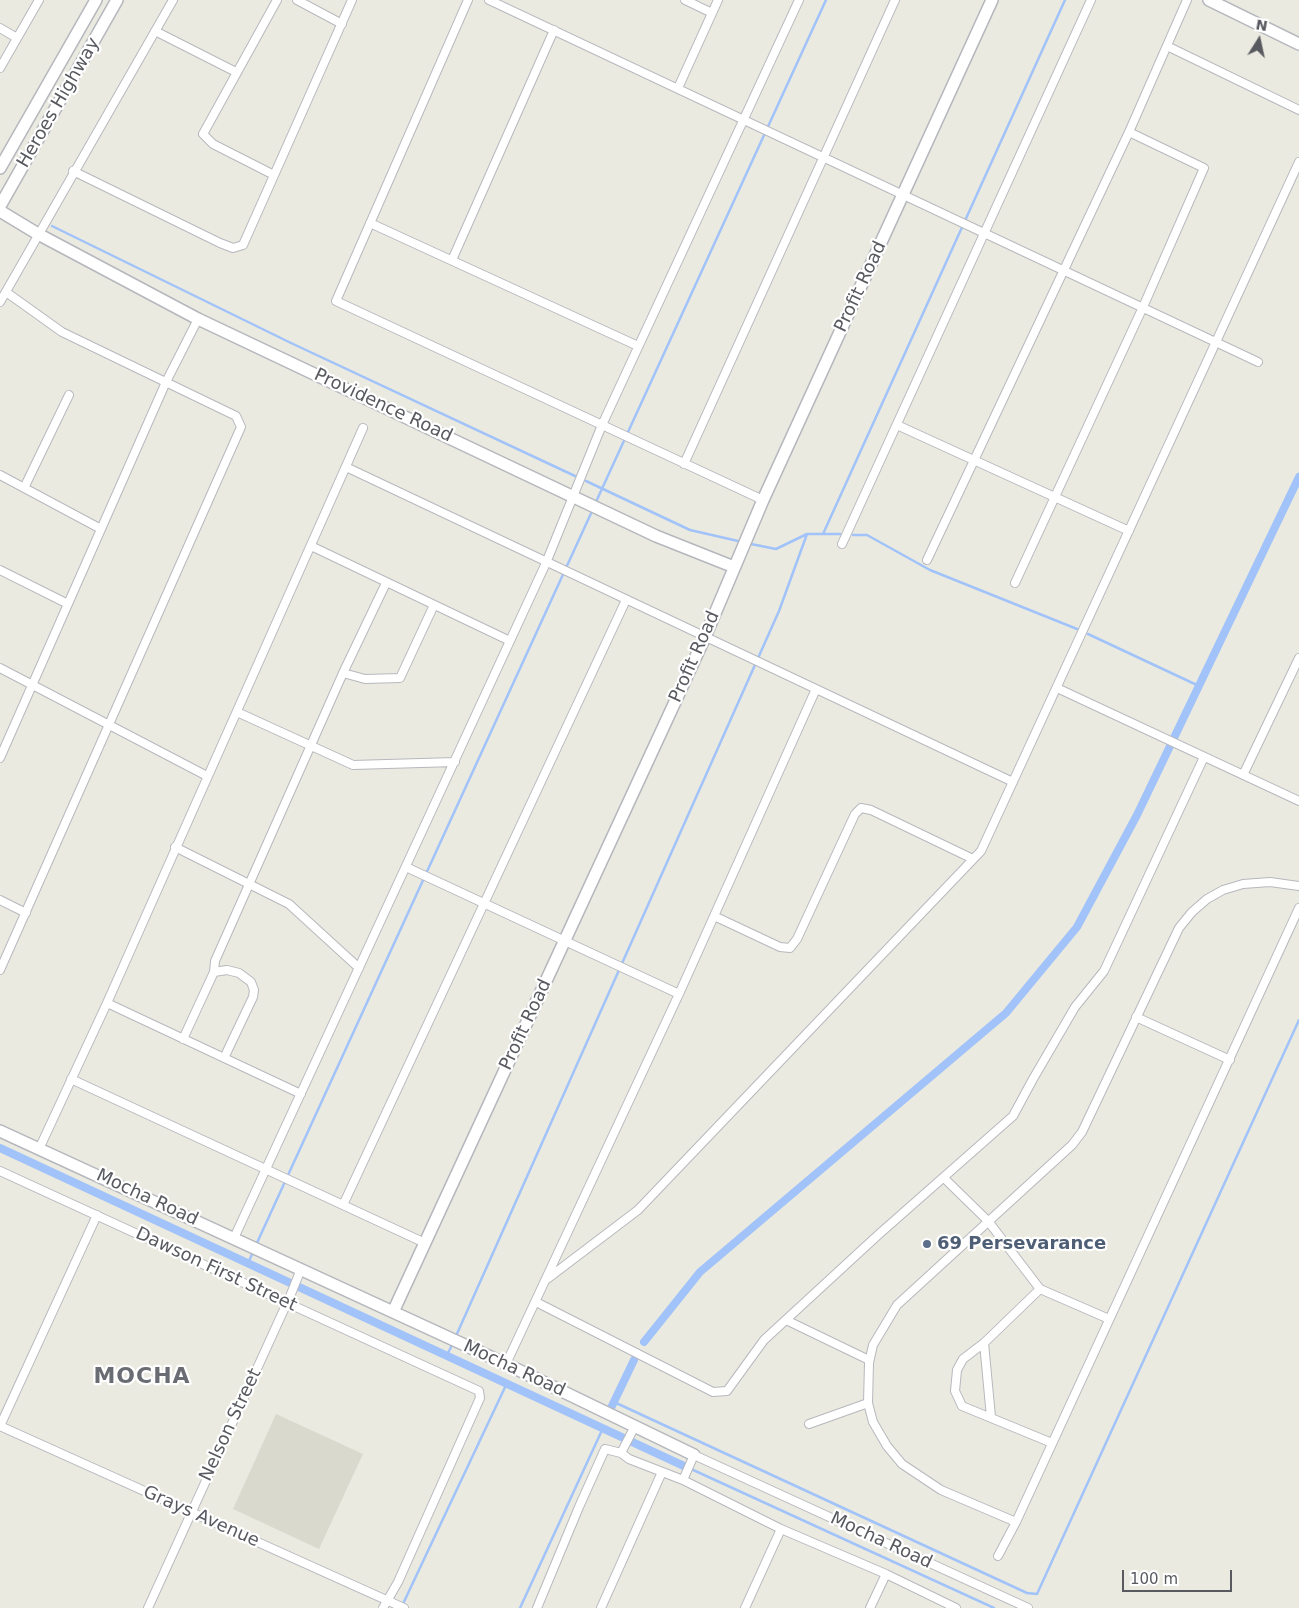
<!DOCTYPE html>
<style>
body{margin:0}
#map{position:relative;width:1299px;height:1608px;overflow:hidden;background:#ebeae0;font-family:"DejaVu Sans",sans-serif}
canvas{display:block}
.north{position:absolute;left:1234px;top:15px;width:50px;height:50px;-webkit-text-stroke:4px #fff;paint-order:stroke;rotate:10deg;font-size:14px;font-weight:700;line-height:20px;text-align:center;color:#585a60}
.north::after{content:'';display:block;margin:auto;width:18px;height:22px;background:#585a60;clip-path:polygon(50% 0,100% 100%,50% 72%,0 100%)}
.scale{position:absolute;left:1122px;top:1570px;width:110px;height:22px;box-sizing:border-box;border:2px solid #585a60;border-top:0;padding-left:6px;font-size:15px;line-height:18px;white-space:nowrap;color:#585a60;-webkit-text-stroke:4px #fff;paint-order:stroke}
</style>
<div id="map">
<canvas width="1299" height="1608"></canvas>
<div class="north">N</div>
<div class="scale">100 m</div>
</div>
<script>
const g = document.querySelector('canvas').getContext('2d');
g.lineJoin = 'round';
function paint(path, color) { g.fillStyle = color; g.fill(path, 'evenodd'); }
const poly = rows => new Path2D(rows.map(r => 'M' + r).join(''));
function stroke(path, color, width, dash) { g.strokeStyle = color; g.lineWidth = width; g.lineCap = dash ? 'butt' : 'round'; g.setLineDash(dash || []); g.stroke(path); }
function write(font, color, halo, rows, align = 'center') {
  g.font = font + ' "DejaVu Sans",sans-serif'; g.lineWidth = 4.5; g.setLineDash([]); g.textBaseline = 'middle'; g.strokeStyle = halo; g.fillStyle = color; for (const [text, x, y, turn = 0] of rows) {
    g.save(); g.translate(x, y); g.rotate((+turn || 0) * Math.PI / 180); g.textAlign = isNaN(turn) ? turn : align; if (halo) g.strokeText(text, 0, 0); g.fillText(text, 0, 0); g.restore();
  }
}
paint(poly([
 [276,1414,363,1454,319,1549,233,1509]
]), '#dad9ce');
stroke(poly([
 [52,226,291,343,575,476],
 [586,481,690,530,738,541],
 [595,504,826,0],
 [823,534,1065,0],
 [853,535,867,535,930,570,1077,629],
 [751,544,776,549,807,534,840,534],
 [1088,634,1199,686],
 [256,1245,593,509],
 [248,1263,254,1250],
 [456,1336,779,611,807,534],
 [447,1355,453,1343],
 [614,1402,1027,1593,1037,1594,1299,1020],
 [691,1469,994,1608],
 [402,1606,507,1383],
 [520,1608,603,1428]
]), '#a1c3f9', 2.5);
stroke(poly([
 [0,1148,686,1467],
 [644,1342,700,1272,1006,1013,1077,927,1137,815,1299,477],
 [611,1408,634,1360]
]), '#a1c3f9', 8);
const street = poly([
 [297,0,342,24],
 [468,0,336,301,763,500],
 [489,0,1258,362],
 [685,0,712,13],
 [0,28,17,38],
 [155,31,236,72],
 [1167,46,1299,110],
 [0,68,39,0],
 [678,88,718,0],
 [73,171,220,243,233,248,243,245,352,0],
 [274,175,213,144,203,134,277,0],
 [370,223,638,346],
 [452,260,554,30],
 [0,302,173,0],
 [897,425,1129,531],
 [684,464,895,0],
 [346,467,1013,782],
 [0,475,101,529],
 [24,488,69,395],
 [842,544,1091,0],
 [311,546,510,641],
 [927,560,1129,132,1187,0],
 [0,570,68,604],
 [386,583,343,673,365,679,400,678,434,605],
 [1015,583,1143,307,1204,168,1129,132],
 [0,668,207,776],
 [1057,688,1299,801],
 [237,712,353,765,455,762],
 [0,758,166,382,198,319],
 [1243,775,1299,658],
 [175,847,289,904,359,968],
 [406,867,679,994],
 [0,900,26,913],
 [714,916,780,947,790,948,797,939,855,814,861,808,871,810,973,859],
 [0,970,241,427,236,416,62,332,6,292],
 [214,972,215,961,343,673],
 [107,1003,301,1094],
 [1136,1017,1230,1060],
 [183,1039,214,972,227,970,239,973,251,982,254,990,253,997,224,1058],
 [71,1079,425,1243],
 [39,1149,107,1003,363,428],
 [0,1171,479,1391,480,1398,398,1582,383,1608],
 [944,1178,988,1221,1040,1289,1109,1319],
 [343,1205,626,600],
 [234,1238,546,563,602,425,799,0],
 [547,1279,638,1210,981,851,1299,162],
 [1040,1289,984,1343,963,1359,957,1370,955,1391,962,1406,1052,1443],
 [536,1302,713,1392,727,1391,764,1340,878,1235,1013,1116,1033,1079,1075,1007,1104,971,1204,757],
 [786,1320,869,1360],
 [984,1343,991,1417],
 [506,1364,679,994,816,689],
 [809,1424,868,1403],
 [0,1426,404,1608],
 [0,1426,97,1215],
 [621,1453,635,1426],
 [683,1480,694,1455,1028,1608],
 [1016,1522,941,1490,902,1464,887,1446,873,1422,868,1403,869,1363,873,1345,897,1305,1072,1145,1082,1132,1179,928,1192,912,1207,899,1223,890,1243,884,1270,882,1299,886],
 [998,1556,1016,1522,1299,908],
 [148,1608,291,1294,301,1269],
 [537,1608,579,1507,605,1449,621,1453,629,1459,683,1480,781,1529,886,1574,956,1608],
 [601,1608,662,1472],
 [745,1608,781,1529],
 [870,1608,886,1574]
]);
const secondary = poly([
 [1209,0,1299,44],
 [0,168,96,0],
 [0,206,117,0],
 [0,211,38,234,198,319,656,536,734,567],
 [0,1131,506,1364,694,1455],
 [393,1312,705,637,763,500,992,0]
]);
stroke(street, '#b7b8be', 10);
stroke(secondary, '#b5b7be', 14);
stroke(street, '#fff', 8);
stroke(secondary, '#fff', 11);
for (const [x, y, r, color] of [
 [927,1244,5,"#5c6f8a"]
]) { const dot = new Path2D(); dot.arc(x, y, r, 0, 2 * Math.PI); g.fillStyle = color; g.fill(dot); stroke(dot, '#fff', 2); }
write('18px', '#585a60', '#fff', [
 ["Heroes Highway",59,103,-60],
 ["Profit Road",861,287,-65],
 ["Providence Road",383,406,25],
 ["Profit Road",695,657,-66],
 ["Profit Road",526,1025,-65],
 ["Mocha Road",147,1198,25],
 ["Dawson First Street",216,1270,25],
 ["Mocha Road",514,1369,25],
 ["Nelson Street",231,1425,-65],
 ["Grays Avenue",201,1517,24],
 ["Mocha Road",881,1541,25]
]);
write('bold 18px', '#4e5e75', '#fff', [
 ["69 Persevarance",937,1244]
], 'left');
g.letterSpacing = '1px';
write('bold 22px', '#696c72', '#fff', [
 ["MOCHA",142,1377]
]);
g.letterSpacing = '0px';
</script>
